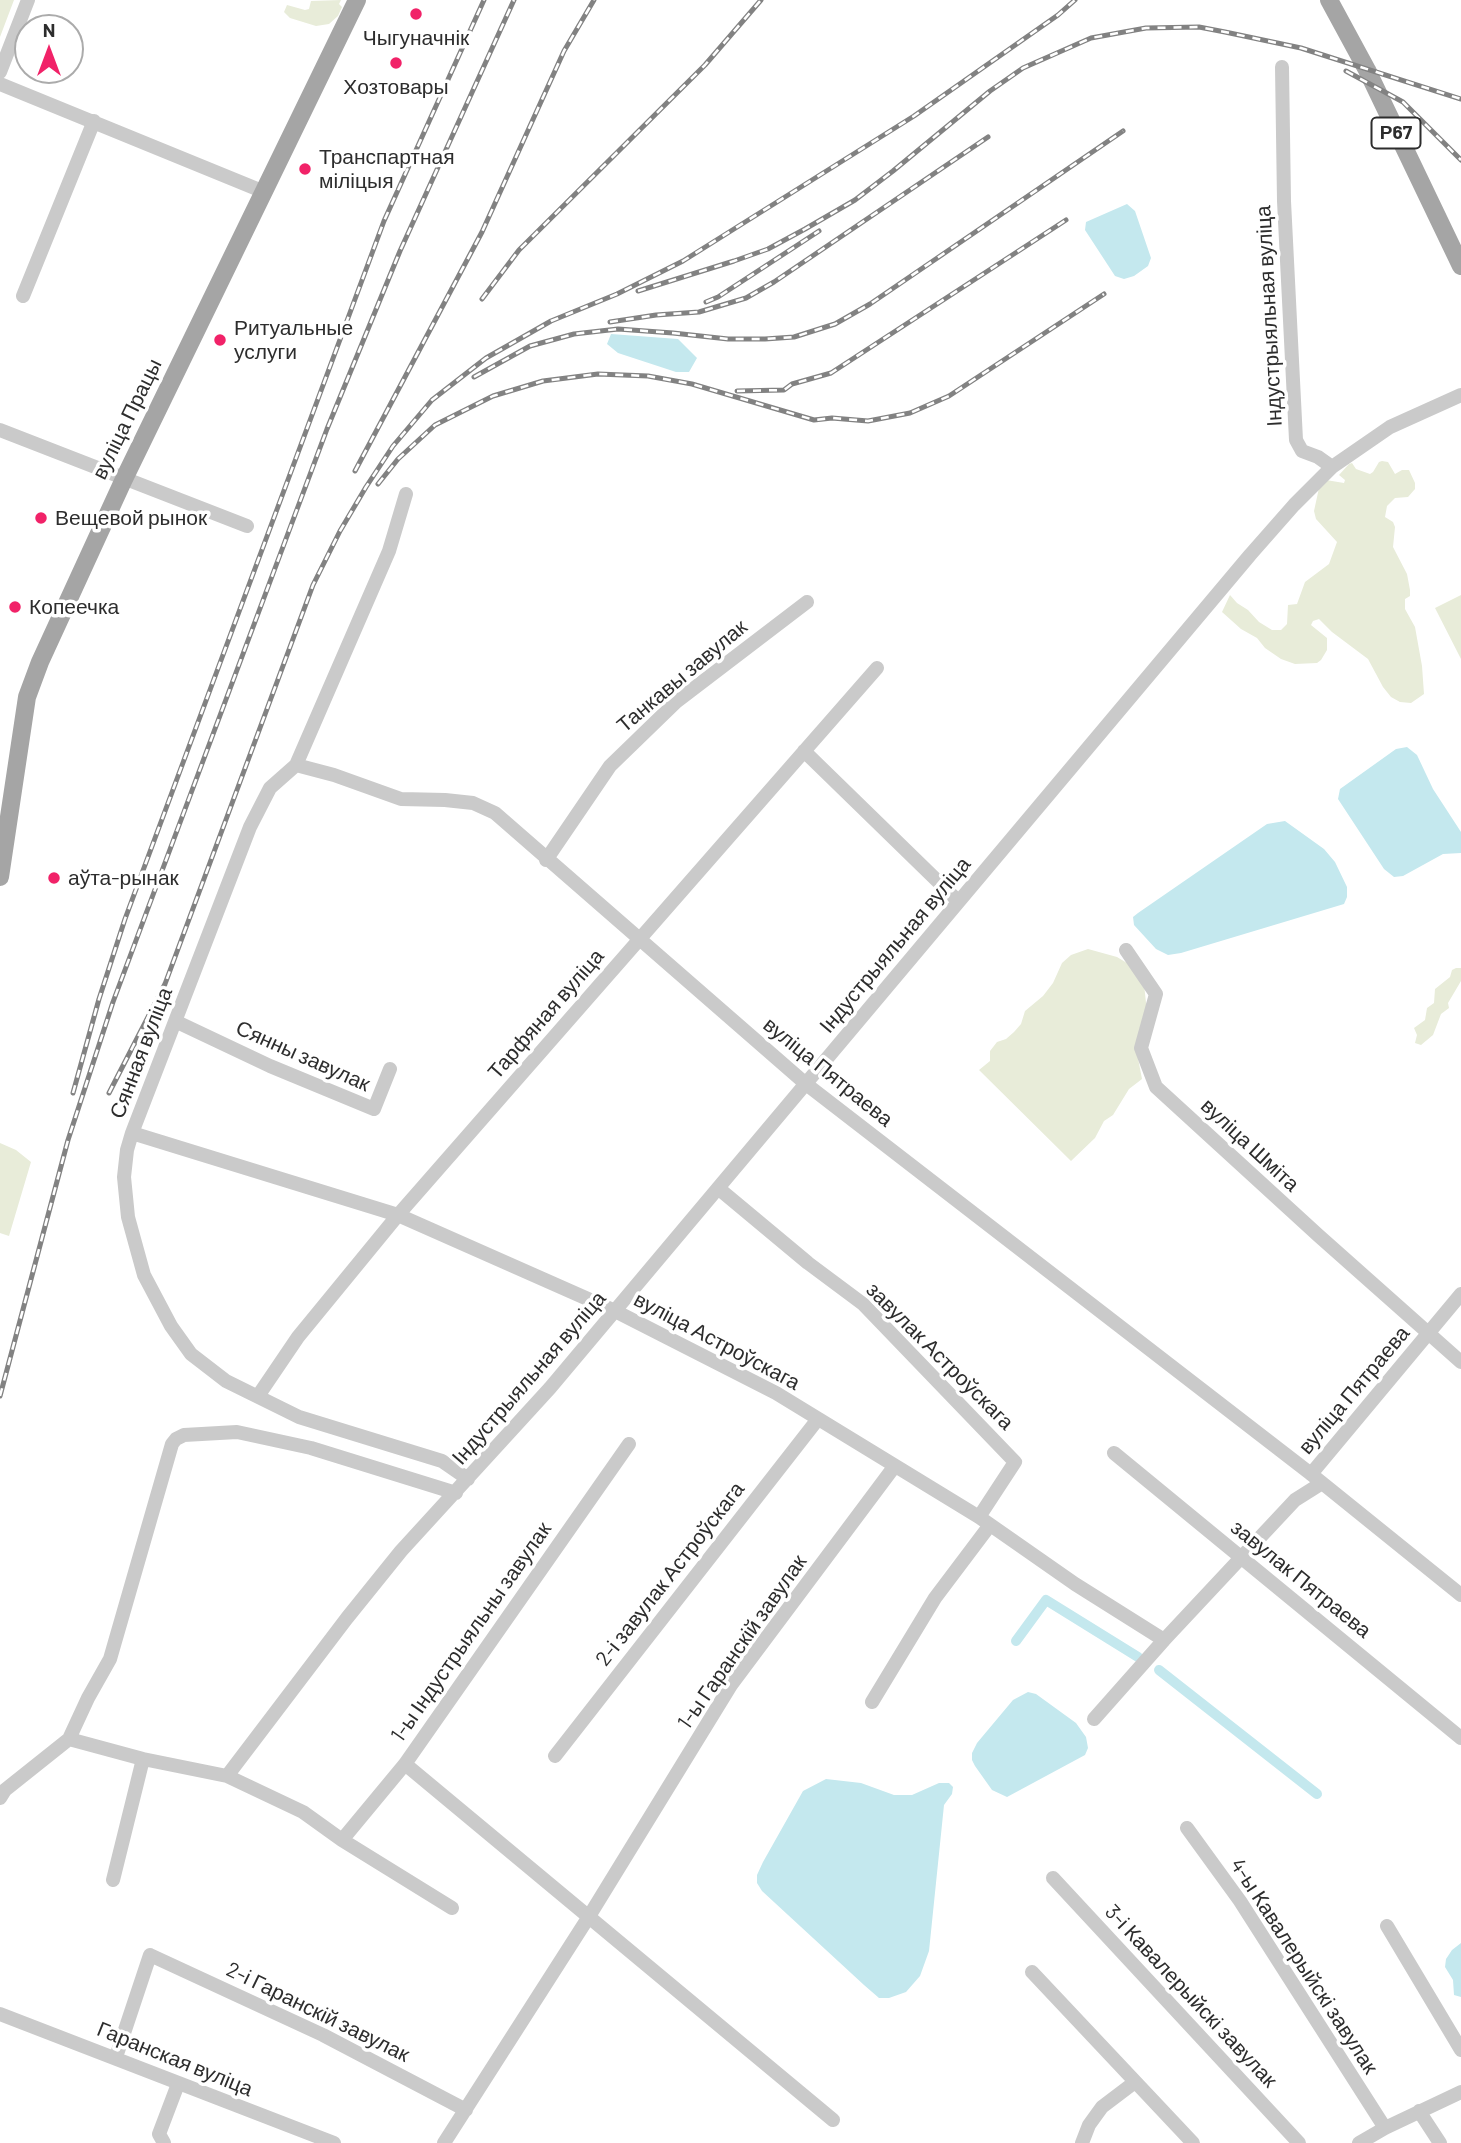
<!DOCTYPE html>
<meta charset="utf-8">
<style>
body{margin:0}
#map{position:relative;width:1461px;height:2143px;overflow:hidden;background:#fff;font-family:Barlow,sans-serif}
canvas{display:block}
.north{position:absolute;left:14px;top:14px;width:70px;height:70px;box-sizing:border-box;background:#fff;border:2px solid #ababab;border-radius:50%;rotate:0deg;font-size:19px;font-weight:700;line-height:28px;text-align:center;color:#2d2d2d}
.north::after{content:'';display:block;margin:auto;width:24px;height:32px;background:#f12268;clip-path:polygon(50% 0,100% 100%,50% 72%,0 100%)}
</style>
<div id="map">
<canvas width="1461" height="2143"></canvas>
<div class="north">N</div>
</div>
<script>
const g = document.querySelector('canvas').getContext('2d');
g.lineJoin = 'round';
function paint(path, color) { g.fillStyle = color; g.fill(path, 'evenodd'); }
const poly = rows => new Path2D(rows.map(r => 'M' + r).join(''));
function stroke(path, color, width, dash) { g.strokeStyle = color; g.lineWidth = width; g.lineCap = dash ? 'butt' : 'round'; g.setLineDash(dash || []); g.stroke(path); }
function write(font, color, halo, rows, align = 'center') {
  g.font = font + ' Barlow,sans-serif'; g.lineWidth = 7; g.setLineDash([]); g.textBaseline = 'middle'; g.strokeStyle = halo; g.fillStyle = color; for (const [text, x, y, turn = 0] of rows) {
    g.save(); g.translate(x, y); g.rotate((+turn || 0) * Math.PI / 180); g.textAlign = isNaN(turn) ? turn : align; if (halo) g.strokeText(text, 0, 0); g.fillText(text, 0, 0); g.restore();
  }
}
paint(poly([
 [0,0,14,0,0,37],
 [341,0,339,4,342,7,338,16,329,24,316,26,290,18,284,12,287,5,305,10,309,9,311,1],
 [1382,461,1388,462,1395,474,1402,470,1409,470,1415,483,1415,489,1408,497,1395,498,1387,506,1385,517,1393,522,1395,527,1393,547,1407,574,1410,590,1410,596,1405,599,1405,609,1415,627,1422,666,1424,694,1411,703,1400,702,1391,697,1383,687,1368,659,1332,632,1319,619,1313,621,1311,625,1327,638,1327,650,1321,660,1317,663,1295,664,1281,659,1265,648,1257,638,1241,629,1222,612,1230,595,1237,603,1248,610,1259,622,1272,630,1281,630,1287,624,1288,605,1297,604,1305,582,1329,564,1337,542,1316,519,1314,511,1319,488,1326,480,1344,483,1345,480,1339,475,1349,464,1352,463,1356,469,1370,474,1373,472,1379,462],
 [1461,595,1461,659,1435,608],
 [1088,949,1117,957,1127,963,1144,984,1147,1012,1137,1053,1142,1079,1129,1089,1113,1115,1104,1121,1095,1138,1071,1161,979,1070,990,1061,990,1051,997,1042,1006,1039,1014,1032,1021,1024,1025,1011,1043,996,1053,983,1062,963,1071,955],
 [1456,968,1461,968,1461,981,1448,1003,1449,1008,1441,1014,1433,1035,1421,1045,1415,1043,1417,1035,1414,1028,1425,1020,1427,1008,1434,1003,1435,989,1450,977,1452,970],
 [0,1143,16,1150,31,1162,9,1236,0,1233]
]), '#e8ecd9');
paint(poly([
 [1127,204,1135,211,1151,258,1148,266,1134,276,1124,279,1115,276,1085,230,1086,222],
 [611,334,678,339,697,358,689,372,676,372,618,353,607,344],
 [1407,747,1417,755,1433,789,1461,832,1461,853,1443,854,1403,876,1394,877,1384,869,1338,799,1340,789,1396,749],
 [1285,821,1324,849,1335,862,1347,887,1347,897,1344,904,1181,953,1168,955,1156,949,1134,925,1133,917,1138,913,1267,824],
 [1028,1692,1036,1694,1076,1723,1086,1737,1088,1748,1085,1755,1007,1797,992,1790,975,1766,972,1760,972,1753,977,1743,1013,1700],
 [826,1779,861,1783,894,1795,912,1795,939,1783,949,1783,953,1787,952,1794,944,1805,929,1951,920,1976,906,1992,889,1998,879,1998,864,1985,762,1891,757,1883,757,1875,763,1862,803,1791],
 [1461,1943,1461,1997,1454,1995,1453,1980,1445,1967,1446,1959,1452,1950]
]), '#c4e8ee');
stroke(poly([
 [1016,1641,1046,1600,1138,1657],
 [1159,1670,1317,1794]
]), '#c4e8ee', 10);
stroke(poly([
 [0,72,28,0],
 [0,84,262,191],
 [23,296,94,121],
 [0,430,247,526],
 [1332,467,1390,427,1461,395],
 [406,494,389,551,296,765,270,788,250,827,132,1133,127,1150,124,1177,128,1217,144,1275,171,1326,191,1354,226,1381,299,1417,442,1461,468,1479],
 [804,751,958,901],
 [296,765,334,775,401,799,445,800,473,803,495,813,806,1084,1311,1474,1461,1595],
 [546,860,610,766,676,702,807,602],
 [1126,950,1156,994,1141,1048,1156,1087,1319,1236,1461,1362],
 [177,1022,270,1066,374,1109,390,1069],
 [132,1133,398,1215,615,1311,776,1393,979,1517,1075,1584,1164,1640],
 [718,1188,808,1263,863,1304,1015,1462,979,1517],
 [258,1396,298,1337,398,1215,877,668],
 [1114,1453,1461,1738],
 [1311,1474,1461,1294],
 [872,1702,935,1598,990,1525],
 [1094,1719,1164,1640,1295,1500,1322,1483],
 [69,1739,143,1759,227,1776,303,1812,342,1840,452,1908],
 [555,1756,818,1419],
 [405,1764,833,2120],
 [227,1776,347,1618,401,1551,550,1388,1250,555,1294,505,1332,467,1318,457,1302,451,1296,440,1284,201,1282,67],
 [0,1798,5,1790,69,1739,88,1698,110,1659,172,1444,176,1439,184,1435,237,1432,311,1448,456,1493],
 [1187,1828,1240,1901,1385,2128],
 [342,1840,405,1764,629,1444],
 [1053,1878,1299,2143],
 [113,1880,143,1759],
 [1387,1926,1461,2050],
 [1032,1972,1193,2143],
 [0,2014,334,2143],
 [116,2057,150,1955,323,2035,466,2110],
 [1419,2111,1440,2143],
 [164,2143,159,2134,178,2084],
 [444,2143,588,1918,731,1685,894,1467],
 [1082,2143,1089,2125,1102,2107,1135,2082],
 [1359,2143,1385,2128,1461,2092]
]), '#cacaca', 14);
stroke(poly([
 [1329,0,1367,70,1461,266],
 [0,877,27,697,40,662,124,479,357,0]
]), '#a5a5a5', 18);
const rail = poly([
 [1346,71,1403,102,1461,160],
 [638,291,734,261,768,249,805,229,855,200,893,171,990,91,1023,68,1091,38,1146,28,1199,27,1225,32,1301,48,1461,99],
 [482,299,519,250,705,65,761,0],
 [706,302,718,297,819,231],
 [610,322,656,315,699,312,746,298,774,282,988,137],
 [474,377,530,346,574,334,618,329,673,333,728,339,765,339,794,337,835,324,870,304,1123,131],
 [737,391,784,390,792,384,831,373,1066,220],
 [355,471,482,232,564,51,594,0],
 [378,484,398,459,435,425,493,396,543,381,598,374,648,376,692,384,814,420,832,418,868,421,910,413,949,396,1104,294],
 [73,1093,99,999,125,919,384,221,484,0],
 [109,1093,165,984,313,585,340,531,366,487,393,446,432,400,486,358,551,321,617,294,683,261,914,116,1058,15,1075,0],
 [0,1396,68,1140,113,1002,327,429,400,251,514,0]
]);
stroke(rail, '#828282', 5);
stroke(rail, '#fff', 2.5, [8]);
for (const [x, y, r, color] of [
 [416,14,7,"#f12268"],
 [396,63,7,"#f12268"],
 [305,169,7,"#f12268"],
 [220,340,7,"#f12268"],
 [41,518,7,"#f12268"],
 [15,607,7,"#f12268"],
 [54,878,7,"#f12268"]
]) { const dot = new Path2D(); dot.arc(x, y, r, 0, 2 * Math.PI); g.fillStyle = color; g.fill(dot); stroke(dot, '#fff', 2.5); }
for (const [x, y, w] of [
 [1396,133,49]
]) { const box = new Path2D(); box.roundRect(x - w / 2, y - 15.5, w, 31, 5); g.fillStyle = '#fff'; g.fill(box); stroke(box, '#2d2d2d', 2); }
write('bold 19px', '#2d2d2d', null, [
 ["Р67",1396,133]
]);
write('21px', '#2d2d2d', '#fff', [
 ["Чыгуначнік",416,38,"center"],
 ["Хозтовары",396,87,"center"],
 ["Транспартная",319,157],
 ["міліцыя",319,181],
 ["Ритуальные",234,328],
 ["услуги",234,352],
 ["Вещевой рынок",55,518],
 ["Копеечка",29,607],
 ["аўта-рынак",68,878]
], 'left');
write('21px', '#2d2d2d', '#fff', [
 ["Індустрыяльная вуліца",1269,316,-93],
 ["вуліца Працы",127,419,-64],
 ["Танкавы завулак",682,676,-40],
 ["Індустрыяльная вуліца",895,945,-50],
 ["Тарфяная вуліца",546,1014,-49],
 ["Сянная вуліца",141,1053,-69],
 ["Сянны завулак",303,1056,24],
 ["вуліца Пятраева",828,1072,39],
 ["вуліца Шміта",1250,1145,43],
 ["вуліца Астроўскага",717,1341,28],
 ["завулак Астроўскага",940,1356,45],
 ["Індустрыяльная вуліца",529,1378,-49],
 ["вуліца Пятраева",1354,1390,-50],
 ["2-і завулак Астроўскага",670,1574,-52],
 ["завулак Пятраева",1301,1579,39],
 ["1-ы Індустрыяльны завулак",471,1632,-55],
 ["1-ы Гаранскій завулак",742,1642,-55],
 ["4-ы Кавалерыйскі завулак",1304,1966,57],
 ["3-і Кавалерыйскі завулак",1191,1996,47],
 ["2-і Гаранскій завулак",318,2012,26],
 ["Гаранская вуліца",175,2059,22]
]);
</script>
